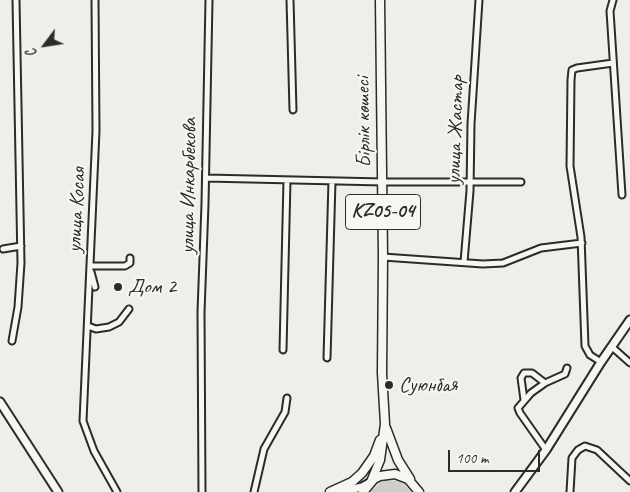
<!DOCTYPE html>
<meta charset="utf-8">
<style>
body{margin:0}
#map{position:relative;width:630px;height:492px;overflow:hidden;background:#eeeeea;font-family:Caveat,sans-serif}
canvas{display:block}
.north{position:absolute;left:20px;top:20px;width:50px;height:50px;-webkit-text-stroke:4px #f6f6f2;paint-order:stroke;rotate:239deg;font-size:14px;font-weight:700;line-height:20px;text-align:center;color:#2b2b2b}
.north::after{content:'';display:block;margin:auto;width:18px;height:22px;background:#2b2b2b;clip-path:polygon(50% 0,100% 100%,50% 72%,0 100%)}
.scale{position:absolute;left:448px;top:450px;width:92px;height:22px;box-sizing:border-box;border:2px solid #2b2b2b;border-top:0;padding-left:6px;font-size:15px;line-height:18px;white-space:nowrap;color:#2b2b2b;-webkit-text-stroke:4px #f6f6f2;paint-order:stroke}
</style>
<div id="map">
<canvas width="630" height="492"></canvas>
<div class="north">С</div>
<div class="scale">100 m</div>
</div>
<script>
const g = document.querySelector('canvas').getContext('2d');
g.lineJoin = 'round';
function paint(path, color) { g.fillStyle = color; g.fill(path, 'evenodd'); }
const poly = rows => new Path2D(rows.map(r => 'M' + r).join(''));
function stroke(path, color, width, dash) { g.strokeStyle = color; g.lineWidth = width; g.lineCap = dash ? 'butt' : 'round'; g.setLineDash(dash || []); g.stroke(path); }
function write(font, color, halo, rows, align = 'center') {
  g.font = font + ' Caveat,sans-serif'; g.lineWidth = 4.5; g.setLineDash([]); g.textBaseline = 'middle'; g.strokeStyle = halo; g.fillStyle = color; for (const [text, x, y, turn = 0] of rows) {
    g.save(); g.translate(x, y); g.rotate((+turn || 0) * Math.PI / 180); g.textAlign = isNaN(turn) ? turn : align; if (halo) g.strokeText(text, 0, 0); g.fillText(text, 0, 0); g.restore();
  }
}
paint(poly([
 [387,480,396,481,404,484,411,492,370,492,380,483]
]), '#cececa');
const street = poly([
 [95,0,96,131,83,421,94,451,117,492],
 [290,0,293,110],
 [613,0,610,11,622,195],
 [206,178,383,182,521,182],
 [3,249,21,246],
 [383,257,483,264,503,263,541,248,582,243],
 [464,262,470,191,471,124,479,0],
 [90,266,125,266,130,263,130,258],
 [91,272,95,287],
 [88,326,96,329,109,327,119,322,129,309],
 [12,341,18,307,21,263,16,0],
 [612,347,630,363],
 [283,350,287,180],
 [327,358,332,181],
 [601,362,590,355,585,346,581,237,570,166,571,80,572,70,577,68,613,63],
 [524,400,521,378,524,373,532,373,545,383],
 [546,450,520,413,518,408,531,393,545,383,565,374,567,368],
 [202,492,201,312,205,204,209,0],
 [254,492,264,449,285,412,287,398],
 [570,492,572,458,578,450,585,446,597,450,630,481]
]);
const secondary = poly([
 [0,402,58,492],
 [339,492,362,487,371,482],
 [515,492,546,450,601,362,630,320]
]);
const primary = poly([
 [386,428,398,460,410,479],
 [371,482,380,460,385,424,382,373,383,257,380,0],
 [330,492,352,482,362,473,374,456,380,440],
 [363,492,374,479,380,476,395,474,408,479,419,492]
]);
stroke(street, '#2b2b2b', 9);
stroke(secondary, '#2b2b2b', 11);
stroke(primary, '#2b2b2b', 11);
stroke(street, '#f6f6f2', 5);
stroke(secondary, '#f6f6f2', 7);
stroke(primary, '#f6f6f2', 8);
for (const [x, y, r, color] of [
 [118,287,5,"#2b2b2b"],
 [389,385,5,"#2b2b2b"]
]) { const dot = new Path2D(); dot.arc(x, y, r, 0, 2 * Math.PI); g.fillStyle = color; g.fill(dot); stroke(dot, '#f6f6f2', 2); }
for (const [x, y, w] of [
 [383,212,75]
]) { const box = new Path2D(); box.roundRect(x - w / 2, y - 17.5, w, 35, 4); g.fillStyle = '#f6f6f2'; g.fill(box); stroke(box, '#2b2b2b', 1); }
write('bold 20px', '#2b2b2b', null, [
 ["KZ05-04",383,212]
]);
write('21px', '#2b2b2b', '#f6f6f2', [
 ["Бірлік көшесі",364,122,-91],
 ["улица Жастар",456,130,-88],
 ["улица Инкарбекова",189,186,-89],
 ["улица Косая",77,210,-87]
]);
write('21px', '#2b2b2b', '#f6f6f2', [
 ["Дом 2",128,287],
 ["Суюнбая",399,385]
], 'left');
</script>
